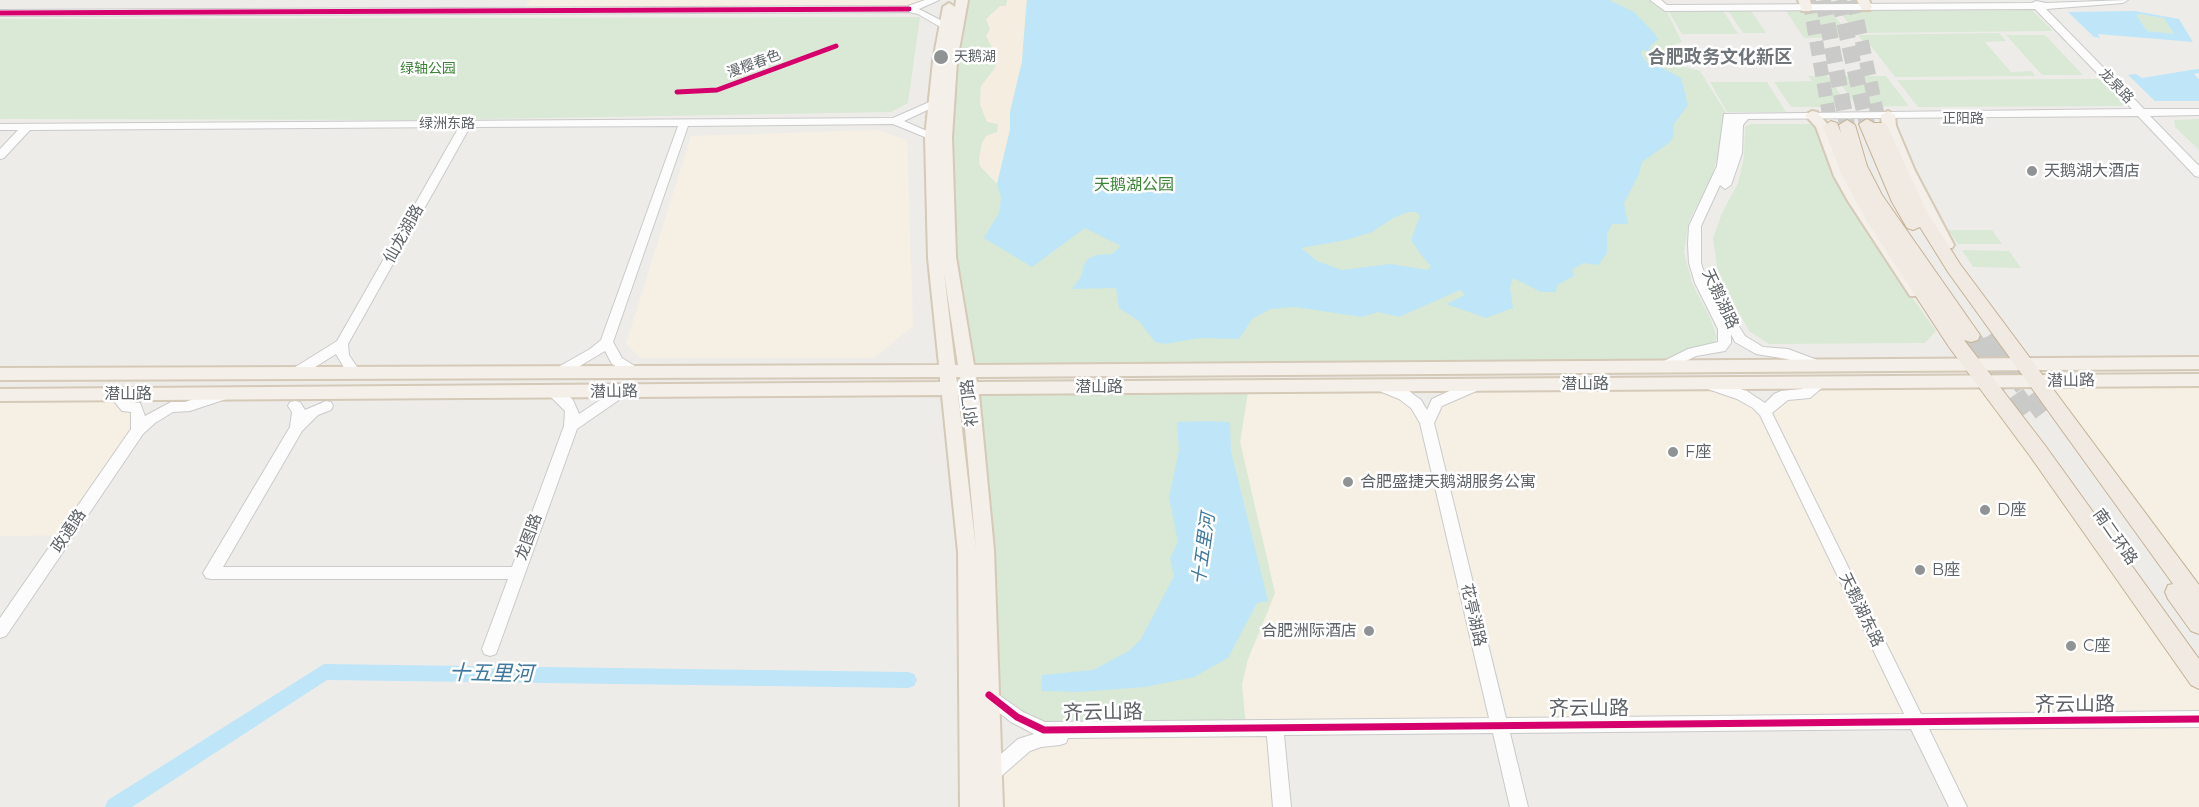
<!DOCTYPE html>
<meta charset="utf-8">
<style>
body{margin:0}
canvas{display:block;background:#eeece9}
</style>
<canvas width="2199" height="807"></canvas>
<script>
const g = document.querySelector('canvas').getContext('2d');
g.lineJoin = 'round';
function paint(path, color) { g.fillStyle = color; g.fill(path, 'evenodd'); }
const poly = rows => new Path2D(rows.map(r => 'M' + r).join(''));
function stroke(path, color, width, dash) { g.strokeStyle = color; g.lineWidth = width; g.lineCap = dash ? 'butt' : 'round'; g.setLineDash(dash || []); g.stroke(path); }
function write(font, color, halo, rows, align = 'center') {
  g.font = font + ' Montserrat,"Noto Sans SC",sans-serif'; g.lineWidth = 5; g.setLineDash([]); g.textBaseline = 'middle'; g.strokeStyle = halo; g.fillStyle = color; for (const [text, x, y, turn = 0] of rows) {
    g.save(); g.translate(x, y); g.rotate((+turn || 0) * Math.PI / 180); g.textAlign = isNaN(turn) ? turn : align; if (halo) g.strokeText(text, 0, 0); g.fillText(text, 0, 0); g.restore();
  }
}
paint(poly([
 [530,0,934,0,909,9,524,10],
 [877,130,907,140,913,326,874,358,641,358,626,344,691,136],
 [2199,380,2199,602,2038,382],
 [1988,382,2199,678,2199,719,1926,722,1778,426,1916,723,1510,726,1433,417,1437,403,1465,389,1704,383,1758,404,1776,402,1805,394,1819,383],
 [1249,386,1382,386,1416,404,1499,726,1246,728,1242,684,1248,659,1269,610,1272,579,1240,442],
 [115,394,135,407,138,430,66,535,0,536,0,395],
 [2199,728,2199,807,1968,807,1930,730],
 [1270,736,1276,807,992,807,992,773,1051,738]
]), '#f6f0e4');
paint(poly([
 [962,0,1655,0,1665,8,1682,42,1666,48,1664,52,1666,57,1677,65,1700,71,1728,116,1726,132,1710,181,1689,221,1684,252,1692,283,1711,320,1717,338,1713,344,1667,365,966,371,949,257,951,61],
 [1667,9,1722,9,1738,34,1682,34],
 [1727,9,1750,9,1766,33,1743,33],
 [2032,10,2053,31,1856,33,1839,11],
 [1786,11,1831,11,1851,37,1804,38],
 [2139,14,2164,18,2175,35,2147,31,2137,16],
 [920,17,908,103,891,112,430,120,0,119,0,19],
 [1999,33,2006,41,1985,42,2011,72,2032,71,2035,76,1895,77,1867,41,1863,41,1858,35],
 [2006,35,2045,35,2083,75,2042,75],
 [1827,75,1849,107,1791,107,1774,82,1812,81,1808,76],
 [1835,76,1886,76,1909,106,1857,107],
 [2101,79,2127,106,1918,107,1897,80],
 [1710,82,1767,82,1786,112,1727,112],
 [2199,119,2199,150,2175,127,2174,120],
 [1751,124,1811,124,1817,127,1824,148,1840,186,1891,268,1936,331,1925,343,1769,344,1749,331,1718,275,1713,238,1722,213,1738,183,1744,157,1745,127],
 [1948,230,1992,230,2002,244,1958,244],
 [1962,250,2009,251,2021,268,1973,267],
 [1249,386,1240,442,1275,593,1248,659,1242,684,1246,728,1044,730,989,695,970,388]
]), '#d9e9d5');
paint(poly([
 [1007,0,1027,0,1026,9,1022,62,1010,112,1010,130,997,184,980,166,979,159,982,143,986,136,997,132,998,124,987,122,983,112,980,104,981,86,995,68,997,57,986,36,990,29,986,19,1000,6,1006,6]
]), '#f5ede0');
paint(poly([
 [1027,0,1609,0,1634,12,1656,35,1655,36,1659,39,1651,45,1649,51,1641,50,1642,56,1650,66,1657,65,1681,78,1688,105,1674,124,1673,137,1670,142,1642,162,1639,174,1624,203,1628,224,1612,224,1607,234,1607,253,1598,265,1583,263,1572,270,1574,276,1557,285,1556,292,1541,292,1513,278,1510,287,1513,308,1486,318,1446,304,1465,295,1460,290,1399,317,1378,312,1362,317,1295,307,1270,309,1252,319,1239,339,1200,338,1165,344,1155,342,1139,321,1119,308,1116,288,1072,289,1082,275,1083,266,1088,259,1097,255,1112,254,1121,246,1085,228,1032,267,984,238,999,213,1001,198,997,184,1010,130,1010,112,1022,62],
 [1408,212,1416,212,1420,216,1411,240,1422,256,1431,266,1428,270,1390,264,1342,270,1317,261,1301,248,1346,240,1372,232,1393,218],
 [2135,11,2179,19,2193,42,2098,34,2100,38,2094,37,2068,12],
 [2139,14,2164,18,2174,34,2147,31,2137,16],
 [2197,69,2199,69,2199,73,2194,74,2199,79,2199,101,2155,101,2128,75,2136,74,2142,78],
 [1206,421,1230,422,1231,451,1268,601,1257,603,1228,658,1194,677,1145,687,1078,692,1041,691,1042,675,1093,670,1129,651,1141,639,1174,576,1170,558,1178,542,1169,498,1179,450,1177,422]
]), '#bee6f8');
paint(poly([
 [324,664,908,672,914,674,917,680,914,686,908,688,327,680,132,807,105,807,108,800,324,664]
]), '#bee6f8');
stroke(poly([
 [1809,0,1831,126],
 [1853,0,1880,126]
]), '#cacac8', 14, [14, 7]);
stroke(poly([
 [1823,0,1847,125],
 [1839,0,1867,124],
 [1971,335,1978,344],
 [1988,336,1994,344]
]), '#cacac8', 16, [16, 8]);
stroke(poly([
 [1977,343,2030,417],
 [1993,343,2049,418]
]), '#cacac8', 22, [22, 10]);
const minor = poly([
 [925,0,939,0,919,9,948,24,948,28,942,28,918,14,909,12,0,16,0,10,908,6,925,0],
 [1650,0,1661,0,1667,5,2032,3,2036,1,2046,3,2128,0,2123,3,2046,9,2144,109,2199,109,2199,115,2150,116,2199,166,2199,177,2195,176,2138,116,1748,119,1743,125,1742,153,1731,185,1725,189,1720,185,1701,226,1701,263,1707,283,1723,314,1731,314,1745,336,1763,347,1788,349,1820,361,1822,364,1815,369,1787,359,1756,354,1735,342,1731,334,1731,343,1725,351,1696,356,1672,368,1662,368,1660,365,1662,362,1688,349,1718,342,1718,329,1695,283,1689,263,1688,244,1689,226,1717,166,1724,114,2132,109,2035,9,1665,11,1650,0],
 [934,100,939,103,938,105,904,121,936,135,936,139,932,140,893,124,688,126,613,342,622,358,641,370,643,373,636,378,612,364,605,351,563,376,558,378,551,373,553,370,590,349,601,340,678,126,470,127,348,344,349,355,361,373,354,378,349,376,336,354,299,377,289,377,287,374,289,371,337,341,459,127,30,130,4,158,0,159,0,149,18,130,0,130,0,124,893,118,934,100],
 [1704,378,1747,391,1765,403,1774,394,1781,391,1802,389,1814,380,1824,380,1826,383,1824,386,1810,398,1788,400,1772,413,1921,714,2199,711,2199,727,1929,729,1967,807,1949,807,1911,729,1510,733,1528,807,1510,807,1493,733,1284,735,1291,807,1273,807,1267,736,1068,738,1066,743,1060,745,1041,747,1030,751,998,779,992,781,986,779,983,773,986,767,1018,739,1034,734,1011,722,983,700,981,695,983,690,989,688,1023,712,1045,722,1489,718,1420,423,1411,408,1399,399,1377,390,1375,386,1382,381,1409,391,1421,400,1427,410,1432,399,1471,381,1481,381,1483,385,1481,389,1442,406,1434,423,1506,718,1904,714,1760,415,1753,408,1737,399,1699,386,1697,383,1699,380,1704,378],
 [621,386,628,391,626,395,577,429,496,654,490,656,484,654,482,649,508,579,211,579,206,578,203,573,290,427,292,412,288,406,290,402,295,401,300,402,305,410,326,401,331,402,333,406,331,410,318,415,302,431,223,567,512,567,564,426,565,411,550,396,548,392,550,388,560,388,573,400,579,414,621,386],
 [115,389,120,390,130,402,140,403,145,416,171,402,185,402,224,389,231,394,229,398,190,411,173,412,155,423,143,434,6,636,0,638,0,618,131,429,131,412,122,411,108,394,115,389]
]);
const major = poly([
 [956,0,968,0,957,61,952,137,956,257,974,365,2199,357,2199,369,976,377,977,382,2199,374,2199,386,979,394,994,550,1003,807,960,807,958,552,942,395,0,401,0,389,940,382,940,377,0,380,0,368,939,365,928,258,925,137,933,61,943,7,949,3,955,7,956,0],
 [944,273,958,365,955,365,944,273],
 [956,377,960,377,961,382,957,382,956,377],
 [958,395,962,395,976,549,958,395],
 [1798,0,1810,0,1812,8,1810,11,1802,11,1798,0],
 [1857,0,1869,0,1872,7,1870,10,1862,10,1857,0],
 [1812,111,1817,112,1829,126,1848,176,1895,253,1920,288,1923,292,1920,296,1910,296,1848,201,1834,176,1816,127,1805,115,1812,111],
 [1888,111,1895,115,1896,126,1915,171,1954,245,1952,248,1942,248,1901,171,1882,126,1881,115,1888,111]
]);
const highway = poly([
 [1867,119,1874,123,1886,123,1927,212,1960,264,2199,585,2199,634,2191,631,2168,599,2165,592,2168,585,2173,584,1948,272,1920,227,1913,230,1907,228,1892,202,1859,124,1867,119],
 [1847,120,1855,125,1867,166,1882,195,1980,335,1978,340,1971,342,1964,340,2044,444,2199,659,2199,689,2191,685,2030,456,1949,347,1866,220,1841,173,1823,126,1831,121,1837,123,1841,133,1839,125,1847,120]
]);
stroke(minor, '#cacaca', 2);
stroke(major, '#d5c9b8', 4);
stroke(highway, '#c6b295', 2);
paint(minor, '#fcfcfc');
paint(major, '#f4f0e9');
paint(highway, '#f0eae2');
stroke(poly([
 [0,13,909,9],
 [677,92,717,90,836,46]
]), '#d6006c', 5);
stroke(poly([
 [989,695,1017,717,1044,730,2199,719]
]), '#d6006c', 7);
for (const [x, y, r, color] of [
 [941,57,8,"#909394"],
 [2032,171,6,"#909394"],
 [1673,452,6,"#909394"],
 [1348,482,6,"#909394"],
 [1985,510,6,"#909394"],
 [1920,570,6,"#909394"],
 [1369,631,6,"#909394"],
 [2071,646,6,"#909394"]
]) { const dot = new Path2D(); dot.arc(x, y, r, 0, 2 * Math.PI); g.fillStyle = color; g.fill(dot); stroke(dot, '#fff', 2); }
write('14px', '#5e6367', '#fff', [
 ["天鹅湖",954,57]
], 'left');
write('14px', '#5e6367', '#fff', [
 ["漫樱春色",754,64,-20],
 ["龙泉路",2116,86,46],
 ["正阳路",1963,119],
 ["绿洲东路",447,124]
]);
write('14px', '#3c8537', '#fff', [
 ["绿轴公园",428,69]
]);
write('16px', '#5e6367', '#fff', [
 ["天鹅湖大酒店",2044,171],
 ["F座",1685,452],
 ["合肥盛捷天鹅湖服务公寓",1360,482],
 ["D座",1997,510],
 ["B座",1932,570],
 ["合肥洲际酒店",1357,631,"right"],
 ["C座",2083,646]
], 'left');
write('16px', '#3c8537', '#fff', [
 ["天鹅湖公园",1134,185]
]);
write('16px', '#5e6367', '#fff', [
 ["仙龙湖路",404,234,-61],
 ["天鹅湖路",1720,299,65],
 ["潜山路",2071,381,-1],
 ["潜山路",1585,384],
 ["潜山路",1099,387],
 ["潜山路",614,392,-1],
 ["潜山路",128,394],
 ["祁门路",970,403,-97],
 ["政通路",69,531,-56],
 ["龙图路",529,537,-70],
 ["南二环路",2115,537,55],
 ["天鹅湖东路",1861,610,64],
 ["花亭湖路",1473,615,77]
]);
write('bold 18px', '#6f7579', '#fff', [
 ["合肥政务文化新区",1720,58]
]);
write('italic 18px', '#3f799f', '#fff', [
 ["十五里河",1204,549,-82]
]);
write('20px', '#5e6367', '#fff', [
 ["齐云山路",2075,705],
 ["齐云山路",1589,709],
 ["齐云山路",1103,713,-1]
]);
write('italic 21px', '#3f799f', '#fff', [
 ["十五里河",491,674,1]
]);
</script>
